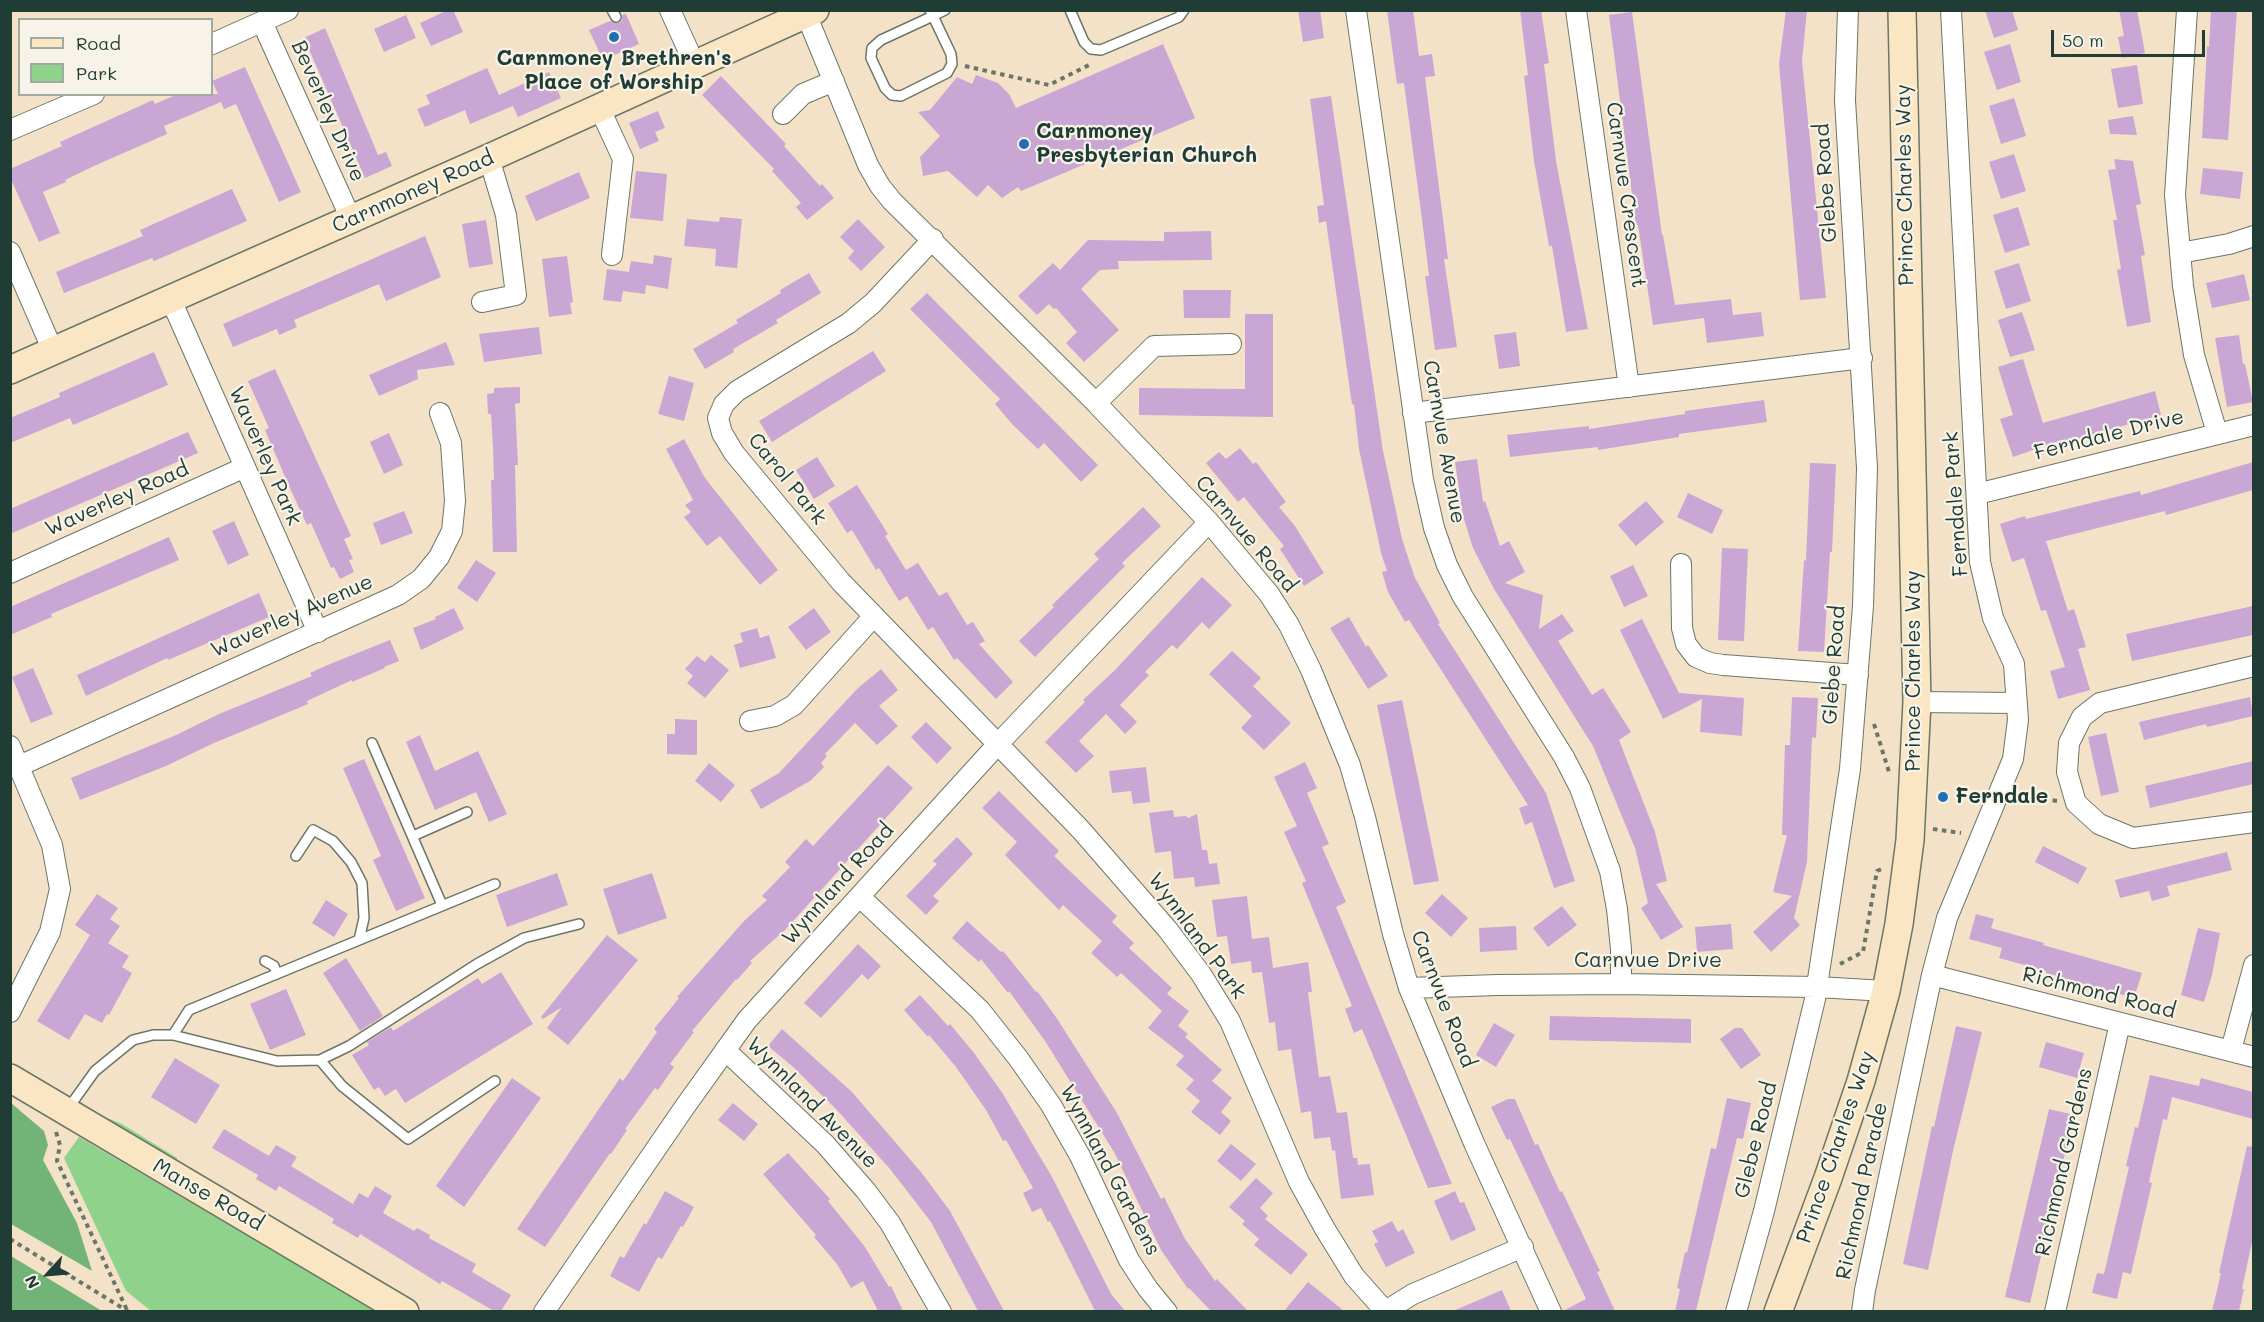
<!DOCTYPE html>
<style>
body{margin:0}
#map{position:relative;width:2264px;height:1322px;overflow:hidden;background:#f4e2c8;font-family:Mali,sans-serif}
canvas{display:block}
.frame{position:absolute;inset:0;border:12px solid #1f3d34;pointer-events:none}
.legend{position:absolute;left:18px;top:18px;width:195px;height:78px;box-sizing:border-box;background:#f7f3e8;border:2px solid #a1aaa0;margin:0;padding:8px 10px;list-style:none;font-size:18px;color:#1f3d34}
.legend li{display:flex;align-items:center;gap:12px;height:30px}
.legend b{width:30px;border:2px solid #a1aaa0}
.north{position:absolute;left:18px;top:1244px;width:60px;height:60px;-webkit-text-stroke:4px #f7f3e8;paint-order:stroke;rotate:244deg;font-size:16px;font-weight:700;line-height:24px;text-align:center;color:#1f3d34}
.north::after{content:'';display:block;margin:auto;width:21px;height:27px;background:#1f3d34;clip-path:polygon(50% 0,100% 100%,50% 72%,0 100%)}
.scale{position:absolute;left:2051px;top:30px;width:154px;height:27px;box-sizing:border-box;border:3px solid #1f3d34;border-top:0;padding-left:8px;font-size:18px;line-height:21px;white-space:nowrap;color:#1f3d34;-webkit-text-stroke:4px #f7f3e8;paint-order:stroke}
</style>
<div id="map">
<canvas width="2264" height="1322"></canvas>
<div class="frame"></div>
<ul class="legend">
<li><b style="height:8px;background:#fbe6c4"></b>Road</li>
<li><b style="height:16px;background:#8ed28b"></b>Park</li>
</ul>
<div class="north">N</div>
<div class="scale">50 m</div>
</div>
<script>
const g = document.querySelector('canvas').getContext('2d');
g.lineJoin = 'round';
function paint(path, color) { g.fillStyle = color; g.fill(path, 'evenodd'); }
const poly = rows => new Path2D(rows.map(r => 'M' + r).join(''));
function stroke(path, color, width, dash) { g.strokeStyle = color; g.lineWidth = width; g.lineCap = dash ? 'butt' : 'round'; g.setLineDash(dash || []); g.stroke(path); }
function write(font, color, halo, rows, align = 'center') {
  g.font = font + ' Mali,sans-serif'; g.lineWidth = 4.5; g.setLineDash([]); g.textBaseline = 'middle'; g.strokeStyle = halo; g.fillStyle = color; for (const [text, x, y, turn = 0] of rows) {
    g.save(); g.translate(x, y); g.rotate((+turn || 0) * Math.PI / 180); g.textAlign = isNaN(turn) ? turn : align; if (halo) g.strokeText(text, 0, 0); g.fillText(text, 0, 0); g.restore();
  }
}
paint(poly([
 [100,1115,122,1124,177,1158,176,1164,101,1120],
 [79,1137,376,1311,151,1311,126,1291,64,1158]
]), '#8ed28b');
paint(poly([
 [11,1103,44,1131,48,1145,43,1160,77,1223,92,1271,11,1224],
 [11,1256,102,1311,11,1311]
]), '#72b477');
paint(poly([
 [448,10,453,10,463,32,431,46,420,23],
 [1298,10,1320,10,1324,38,1303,42],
 [1387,10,1413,10,1419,56,1432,54,1435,76,1425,77,1448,259,1444,259,1457,347,1435,350,1425,276,1429,276,1423,227,1404,83,1397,84],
 [1520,10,1541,10,1549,63,1544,64,1556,161,1588,329,1566,332,1552,246,1549,246,1534,161,1524,76,1528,75],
 [1786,10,1807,10,1802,61,1826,298,1800,300,1779,64],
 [1985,10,2012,10,2018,30,1994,38],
 [2119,10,2137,10,2145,53,2122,58,2118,37,2124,36],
 [2211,10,2237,10,2228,140,2202,138,2207,46,2209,47],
 [1632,12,1662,235,1663,235,1675,305,1731,299,1733,315,1761,312,1764,336,1707,343,1704,318,1653,325,1638,225,1636,225,1609,15],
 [626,14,639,44,603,60,589,30,610,21,619,23,622,20,622,15],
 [406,15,416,38,384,52,374,29],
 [325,28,378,155,386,152,392,166,365,178,304,38],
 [1163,44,1195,118,1021,191,1018,187,1002,198,988,185,977,197,948,171,923,176,920,157,940,136,918,112,930,110,957,77,972,84,976,75,998,83,1009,94,1016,108],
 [2010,44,2021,82,1997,90,1984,52],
 [2137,65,2143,104,2118,108,2111,69],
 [245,67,301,192,279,202,236,104,224,109,221,102,164,126,167,134,94,166,65,180,66,182,43,192,60,233,39,242,10,177,10,169,62,146,60,142,153,100,155,104,178,94,218,94,212,81],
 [487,68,499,95,549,72,561,98,518,117,513,106,470,124,465,110,425,127,417,109,430,104,426,95],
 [721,76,786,144,784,146,820,186,822,184,834,198,807,220,796,207,801,203,772,171,774,169,702,95],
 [1331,96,1383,451,1402,539,1415,578,1440,623,1438,624,1546,793,1575,881,1554,888,1532,822,1525,825,1519,808,1528,805,1409,620,1405,622,1388,592,1382,572,1387,571,1381,553,1359,449,1354,404,1352,405,1326,221,1319,223,1317,206,1324,205,1310,99],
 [2014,98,2026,136,2001,144,1989,106],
 [658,111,665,128,655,132,659,141,640,149,629,123],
 [2133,116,2137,135,2110,134,2108,120],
 [2014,154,2026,191,2001,199,1989,162],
 [2114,159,2133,161,2141,204,2136,205,2145,255,2141,256,2151,322,2127,327,2117,270,2121,269,2113,220,2117,220,2108,170,2116,169],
 [2203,168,2243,172,2240,199,2200,194],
 [636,171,667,174,663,221,630,218],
 [579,172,590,198,536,221,525,196],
 [232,189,247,221,154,261,152,258,64,293,56,272,143,236,140,230],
 [2018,207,2030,245,2005,253,1993,215],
 [720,217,742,219,737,268,715,266,716,249,684,246,687,219,719,222],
 [858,219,885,247,861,271,848,258,854,251,840,237],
 [486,220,493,264,469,268,462,224],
 [1211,231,1212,260,1118,261,1119,269,1100,270,1081,289,1119,330,1084,362,1066,343,1077,332,1056,308,1054,309,1049,304,1037,315,1018,296,1053,263,1060,270,1088,240,1164,241,1164,232],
 [425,236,441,277,386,301,379,284,294,320,297,327,279,335,277,329,233,347,223,324],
 [654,255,672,258,668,289,646,285,645,294,623,291,621,302,603,300,607,269,629,272,631,261,653,264],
 [567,256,573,302,570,303,572,314,549,317,542,259],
 [2019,263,2031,301,2006,309,1994,271],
 [809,273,821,293,776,320,778,323,733,349,734,352,705,369,693,349,738,323,736,320,781,293,780,290],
 [2244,274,2250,300,2212,308,2206,283],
 [1183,290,1231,290,1230,318,1184,318],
 [927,293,1098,465,1081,482,1044,443,1038,449,1013,425,995,404,1000,399,910,309],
 [2022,312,2035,350,2010,357,1998,320],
 [1245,314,1273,314,1273,417,1139,415,1139,388,1245,389],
 [539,327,542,354,484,362,479,334],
 [1516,332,1520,366,1499,369,1494,335],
 [2239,335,2243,364,2245,364,2253,402,2227,407,2215,338],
 [446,342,455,365,417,370,418,379,379,396,369,375],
 [873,351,886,371,772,442,759,421],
 [154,352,168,385,73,425,70,418,10,443,10,418,60,397,59,393],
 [2023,359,2043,423,2155,391,2161,415,2098,433,2099,435,2061,445,2059,441,2013,457,2000,419,2013,415,1998,367],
 [275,369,351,536,344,539,353,559,349,560,354,572,340,579,334,567,331,568,311,523,307,525,289,486,265,430,269,428,248,381],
 [669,376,694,383,684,421,658,414],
 [520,387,520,403,515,404,518,465,515,465,517,552,493,552,491,480,494,480,493,448,491,414,488,414,487,394,494,393,494,388],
 [1764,400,1767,422,1679,434,1679,437,1598,450,1598,447,1510,457,1507,435,1589,426,1589,429,1685,414,1685,411],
 [188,432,198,453,10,534,10,509],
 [389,433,403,465,384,474,370,442],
 [684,439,705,478,778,570,760,585,720,536,707,546,684,517,691,512,685,505,693,500,666,449],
 [1240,448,1253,464,1256,462,1286,502,1279,507,1295,526,1324,573,1304,586,1280,549,1284,546,1244,497,1238,502,1206,463,1219,452,1226,459],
 [817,457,835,486,814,499,796,470],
 [1477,459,1483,502,1485,501,1500,546,1509,541,1525,572,1505,583,1543,595,1539,629,1562,614,1574,631,1558,641,1592,695,1603,688,1631,732,1619,740,1655,832,1667,881,1656,884,1683,927,1661,940,1641,908,1648,903,1635,848,1593,746,1494,589,1473,548,1463,516,1455,462],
 [2253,462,2253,490,2166,515,2165,511,2046,541,2068,611,2074,609,2086,647,2078,649,2090,690,2058,699,2050,671,2065,667,2046,610,2041,611,2024,558,2012,562,2000,524,2025,516,2026,519,2140,491,2141,495],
 [1810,463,1836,464,1832,552,1830,552,1824,652,1798,651,1804,560,1806,561],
 [857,485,888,534,885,536,906,570,918,563,939,596,947,592,967,625,973,622,985,641,979,644,1013,682,996,699,957,658,954,660,933,627,928,630,907,596,899,601,879,568,876,570,852,530,847,533,828,503],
 [1688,493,1723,510,1712,534,1677,517],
 [1646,501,1664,522,1636,546,1618,525],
 [1143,507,1161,526,1122,563,1125,566,1035,657,1019,641,1054,607,1052,605,1099,559,1094,554],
 [404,511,413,533,381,545,373,523],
 [234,521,249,555,228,565,212,531],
 [169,537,179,560,51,614,52,617,10,635,10,607],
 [1722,548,1748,549,1744,641,1718,640],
 [476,560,496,573,477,602,457,588],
 [1633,565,1648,596,1624,607,1610,576],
 [1202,577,1232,605,1209,629,1202,622,1177,649,1172,645,1145,672,1149,675,1120,705,1137,722,1125,734,1106,714,1079,741,1094,756,1076,773,1045,742,1085,702,1083,700,1115,670],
 [259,593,269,617,168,660,167,658,86,696,77,675],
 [2253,606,2253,635,2132,661,2126,634],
 [454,608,464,629,421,650,413,628,436,619,435,617],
 [814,608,831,632,806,650,788,627],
 [1349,617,1366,647,1368,645,1388,676,1368,689,1330,628],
 [1642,619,1679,693,1744,698,1742,736,1700,732,1702,699,1663,719,1620,630],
 [757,628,760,638,769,635,776,658,740,668,734,645,743,642,740,633],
 [390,640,399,661,384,667,385,668,352,682,352,680,307,701,308,704,214,743,166,766,80,800,71,778,174,736,219,714,312,676,310,673,330,664],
 [1232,651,1261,678,1253,686,1291,723,1264,750,1241,728,1252,716,1209,674],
 [711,655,729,670,705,698,687,683,693,676,685,669,697,656,705,662],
 [33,668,53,714,31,723,12,677],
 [881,669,898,690,879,706,898,726,877,745,855,723,825,754,827,756,821,763,824,767,810,781,761,809,750,790,779,773,857,689],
 [1792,697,1818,698,1816,738,1812,737,1807,862,1794,918,1800,925,1771,952,1753,932,1792,896,1773,892,1787,835,1782,835,1785,745,1790,745],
 [2250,697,2253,716,2207,727,2206,724,2144,740,2139,722],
 [1402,700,1439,881,1414,885,1377,705],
 [675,719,697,720,697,755,667,754,667,734,675,734],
 [926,722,952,748,937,764,911,737],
 [2106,733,2119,792,2101,796,2088,737],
 [420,735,435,771,478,751,507,814,489,822,476,792,435,810,406,742],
 [364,759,425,898,396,911,373,860,381,856,343,768],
 [2253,761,2253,784,2150,808,2145,786],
 [1305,762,1317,788,1307,793,1329,844,1322,847,1346,902,1336,907,1452,1184,1428,1188,1362,1029,1354,1033,1345,1009,1352,1006,1302,883,1306,881,1284,832,1297,826,1274,777],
 [709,763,735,785,721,802,695,781],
 [888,765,913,788,786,929,750,961,752,963,737,980,736,979,692,1031,694,1032,670,1064,674,1067,658,1090,655,1088,625,1129,627,1130,611,1154,610,1153,545,1247,517,1229,620,1078,623,1081,657,1032,654,1029,679,998,677,997,744,921,767,900,762,896,790,867,785,862,806,839,813,846],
 [1146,767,1150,802,1133,804,1131,791,1112,793,1109,771],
 [999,791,1059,851,1054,856,1117,916,1112,922,1134,943,1129,948,1172,988,1167,994,1189,1011,1178,1026,1188,1034,1185,1037,1222,1070,1212,1081,1232,1098,1221,1112,1231,1121,1220,1135,1191,1112,1200,1101,1186,1089,1194,1080,1176,1065,1184,1056,1148,1028,1162,1011,1121,973,1117,977,1091,953,1102,941,1063,905,1059,910,1005,855,1017,842,982,808],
 [1173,810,1174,817,1186,816,1188,818,1197,814,1202,850,1207,850,1209,864,1217,863,1220,884,1195,887,1194,877,1174,879,1171,851,1155,853,1149,813],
 [957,837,973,854,933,896,939,901,926,915,906,896,937,864,933,861],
 [2043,846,2087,868,2078,884,2035,862],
 [2227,852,2232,870,2167,886,2170,896,2152,901,2149,891,2120,898,2115,880],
 [557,873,568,905,507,927,496,895],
 [652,873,667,918,618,935,603,889],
 [97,894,118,908,110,919,120,926,108,943,129,956,122,967,132,973,109,1015,107,1014,102,1023,85,1014,69,1040,37,1021,90,935,75,925],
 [1442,894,1468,918,1451,937,1425,913],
 [1247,896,1252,939,1269,937,1273,968,1308,962,1312,992,1308,992,1319,1077,1330,1076,1337,1113,1347,1112,1353,1158,1357,1158,1358,1165,1370,1164,1374,1195,1341,1199,1335,1150,1332,1151,1330,1137,1314,1139,1311,1111,1301,1113,1291,1049,1278,1051,1275,1022,1269,1023,1262,972,1252,973,1251,961,1231,964,1227,936,1217,937,1212,900],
 [326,900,348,914,334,937,312,923],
 [1562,906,1577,925,1548,947,1533,928],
 [1976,914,1994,919,1991,928,2044,943,2043,945,2142,973,2134,998,2046,973,2046,971,1999,958,2002,948,1969,939],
 [967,921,1001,952,1003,951,1036,992,1037,991,1058,1020,1117,1113,1161,1199,1164,1197,1185,1239,1215,1281,1217,1279,1248,1311,1211,1311,1189,1288,1188,1289,1161,1250,1114,1152,1045,1041,1009,991,1008,993,981,959,979,962,952,938],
 [1731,924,1733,949,1697,952,1695,927],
 [1516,926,1517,950,1480,952,1479,928],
 [2198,928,2220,933,2212,975,2204,1002,2181,995],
 [607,935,638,960,568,1045,547,1028,562,1007,543,1019,541,1017],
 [858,944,881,966,868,980,862,974,821,1018,804,1003],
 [346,958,383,1016,360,1031,323,973],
 [501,972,533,1024,405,1103,396,1089,385,1096,379,1087,374,1090,352,1055,369,1045,367,1042,391,1027,393,1031,478,978,482,984],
 [286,989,306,1035,270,1050,250,1004],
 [920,995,948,1026,950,1024,974,1053,1003,1094,1052,1177,1111,1294,1125,1311,1095,1311,1050,1221,1048,1222,1041,1208,1032,1212,1023,1193,1033,1188,1006,1140,1003,1141,986,1110,956,1067,929,1035,928,1037,904,1010],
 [1550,1016,1691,1019,1691,1043,1549,1040],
 [1494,1023,1515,1035,1496,1067,1476,1055],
 [1956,1026,1982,1032,1953,1151,1928,1270,1903,1264,1932,1126,1934,1127],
 [1735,1028,1742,1028,1761,1055,1741,1069,1720,1039],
 [782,1029,852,1092,921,1172,950,1211,1004,1311,978,1311,931,1222,890,1169,836,1109,792,1066,768,1046],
 [2046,1042,2084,1053,2077,1078,2039,1067],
 [175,1058,220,1085,196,1124,151,1097],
 [2150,1075,2199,1086,2201,1078,2253,1092,2253,1119,2172,1097,2167,1120,2163,1119,2149,1182,2152,1183,2131,1274,2123,1272,2117,1299,2092,1293,2097,1273,2104,1274,2129,1167,2126,1166,2135,1127,2138,1128],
 [512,1078,541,1098,464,1207,436,1186],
 [1727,1098,1751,1103,1743,1139,1737,1138,1696,1311,1675,1311,1680,1289,1677,1288,1685,1252,1687,1253,1711,1148,1716,1149],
 [1508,1099,1515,1099,1535,1145,1538,1144,1560,1192,1562,1191,1600,1271,1597,1272,1615,1311,1563,1311,1586,1299,1510,1139,1507,1140,1491,1107],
 [733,1103,758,1124,744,1141,718,1120],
 [2049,1109,2074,1115,2030,1303,2005,1297],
 [224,1129,269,1156,276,1145,297,1157,291,1166,353,1204,359,1193,368,1198,375,1186,392,1196,383,1213,414,1231,417,1228,430,1235,429,1238,476,1264,472,1272,511,1295,501,1311,494,1311,442,1281,440,1284,360,1234,358,1238,332,1223,334,1219,279,1186,276,1191,256,1179,258,1175,212,1148],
 [1231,1144,1256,1164,1241,1181,1217,1161],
 [2247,1146,2253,1147,2253,1237,2242,1289,2244,1289,2239,1311,2212,1311,2221,1273,2219,1273],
 [788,1153,830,1199,828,1201,865,1247,889,1287,891,1286,903,1311,878,1311,863,1281,851,1288,837,1264,814,1237,816,1235,763,1174],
 [1256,1178,1273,1193,1260,1208,1268,1216,1265,1219,1308,1254,1291,1275,1254,1245,1259,1239,1242,1224,1245,1221,1229,1207],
 [665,1191,694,1207,683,1227,681,1226,662,1259,658,1257,639,1292,610,1276,620,1256,624,1258,644,1223,646,1225],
 [1455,1191,1460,1203,1464,1202,1476,1230,1451,1241,1434,1201],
 [1392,1221,1398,1232,1403,1229,1415,1253,1386,1267,1374,1244,1378,1242,1372,1231],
 [1308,1282,1344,1311,1284,1311],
 [1502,1290,1511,1311,1453,1311]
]), '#caa6d5');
const lane = poly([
 [612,10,616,17],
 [930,10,933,16,951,54,952,64,947,73,901,96,892,95,885,88,871,58,872,48,881,40,933,16,945,10],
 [1070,10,1084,42,1091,49,1101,50,1179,17,1184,10],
 [372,743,442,905],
 [413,836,467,812],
 [296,856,313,830,333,841,351,862,362,883,364,918,359,940],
 [265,961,274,966,277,974],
 [173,1035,277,1061,320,1060,349,1046,477,964,524,938,579,924],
 [320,1060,342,1086,408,1139,495,1081],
 [67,1110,95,1071,133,1040,153,1035,173,1035,189,1010,495,884]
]);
const street = poly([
 [670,10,694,63],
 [1356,10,1423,479,1434,528,1447,565,1463,597,1564,757,1580,788,1610,871,1617,909,1621,949,1621,984],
 [1576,10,1629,387],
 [2187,10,2175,195,2183,286,2194,355,2217,433],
 [806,14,868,165,880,186,892,201,1096,403,1209,522,1269,594,1289,625,1311,670,1350,765,1365,817,1393,934,1409,988,1474,1143,1551,1312],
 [262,22,351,219],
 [212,44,288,10],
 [599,107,623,159,612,255],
 [783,114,803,94,834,81],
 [10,130,94,94],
 [933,239,873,303,849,323,737,391,724,404,718,418,722,433,734,453,841,582,1081,830,1168,930,1201,974,1230,1021,1299,1182,1325,1229,1354,1276,1385,1311],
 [10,252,53,351],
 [2180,253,2229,244,2254,236],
 [171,300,318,632],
 [482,302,516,295,506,215,489,158],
 [1096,403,1154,346,1231,344],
 [1413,413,1862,358],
 [1977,494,2254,425],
 [1681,564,1682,628,1686,644,1696,657,1710,663,1723,665,1858,675],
 [10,573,243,468],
 [2254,666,2100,703,2082,717,2069,743,2067,772,2076,803,2099,824,2133,838,2254,822],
 [1917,702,2017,703],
 [750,721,775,716,794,705,873,617],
 [10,746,52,845,60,889,50,932,10,1012],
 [19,766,398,595,421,579,439,557,452,531,455,501,451,443,440,413],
 [860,897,980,1010,1018,1058,1051,1105,1080,1156,1129,1260,1148,1289,1167,1312],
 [1932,975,2254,1057],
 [1409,988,1498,985,1621,984,1817,987,1886,991],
 [725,1050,825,1144,866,1191,890,1223,941,1312],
 [2231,1050,2254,965],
 [544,1312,684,1108,747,1020,997,745,1209,522],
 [1384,1312,1413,1294,1523,1247],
 [1736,1312,1764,1211,1815,999,1850,769,1863,606,1867,468,1845,100,1848,10],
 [1862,1312,1865,1290,1932,975,1947,918,2013,759,2018,720,2014,664,1993,618,1980,562,1951,10],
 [2055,1312,2120,1023]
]);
const secondary = poly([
 [10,370,489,158,815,10],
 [10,1078,405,1312],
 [1778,1312,1828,1178,1861,1081,1886,991,1899,924,1910,840,1917,702,1902,10]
]);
stroke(lane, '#6a7768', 12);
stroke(street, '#6a7768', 22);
stroke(secondary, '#6a7768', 30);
stroke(poly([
 [965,66,1049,85,1091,64],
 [1874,724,1889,772],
 [2017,795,2057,801],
 [1933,829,1961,833],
 [1840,964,1863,952,1877,871,1884,868],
 [56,1132,60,1145,57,1161,127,1310],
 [10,1239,129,1312]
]), '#6a7768', 4, [4.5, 4.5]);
stroke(lane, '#fff', 9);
stroke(street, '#fff', 20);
stroke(secondary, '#fbe6c4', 27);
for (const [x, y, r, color] of [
 [614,37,6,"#1f6fb2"],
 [1024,144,6,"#1f6fb2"],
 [1943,797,6,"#1f6fb2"]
]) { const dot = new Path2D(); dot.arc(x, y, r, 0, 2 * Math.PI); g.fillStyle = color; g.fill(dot); stroke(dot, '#f7f3e8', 2); }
write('bold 21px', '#1f3d34', '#f7f3e8', [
 ["Carnmoney Brethren's",614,59,"center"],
 ["Place of Worship",614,83,"center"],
 ["Carnmoney",1036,132],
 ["Presbyterian Church",1036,156],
 ["Ferndale",1955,797]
], 'left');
write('21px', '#1f3d34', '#f7f3e8', [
 ["Beverley Drive",328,111,66],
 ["Glebe Road",1826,183,-94],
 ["Prince Charles Way",1905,185,-91],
 ["Carnmoney Road",413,192,-24],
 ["Carnvue Crescent",1626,195,82],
 ["Ferndale Drive",2109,435,-14],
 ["Carnvue Avenue",1444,442,80],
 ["Waverley Park",265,456,66],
 ["Carol Park",787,479,51],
 ["Waverley Road",117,499,-24],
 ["Ferndale Park",1956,504,-94],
 ["Carnvue Road",1246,534,50],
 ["Waverley Avenue",292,616,-24],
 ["Glebe Road",1834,665,-86],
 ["Prince Charles Way",1914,671,-90],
 ["Wynnland Road",838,884,-48],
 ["Wynnland Park",1197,936,54],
 ["Carnvue Drive",1648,961],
 ["Richmond Road",2099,993,14],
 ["Carnvue Road",1443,999,69],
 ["Wynnland Avenue",812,1103,45],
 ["Glebe Road",1756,1140,-76],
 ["Prince Charles Way",1836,1147,-71],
 ["Richmond Gardens",2064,1162,-77],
 ["Wynnland Gardens",1110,1170,62],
 ["Richmond Parade",1862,1191,-78],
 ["Manse Road",208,1195,30]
]);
</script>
